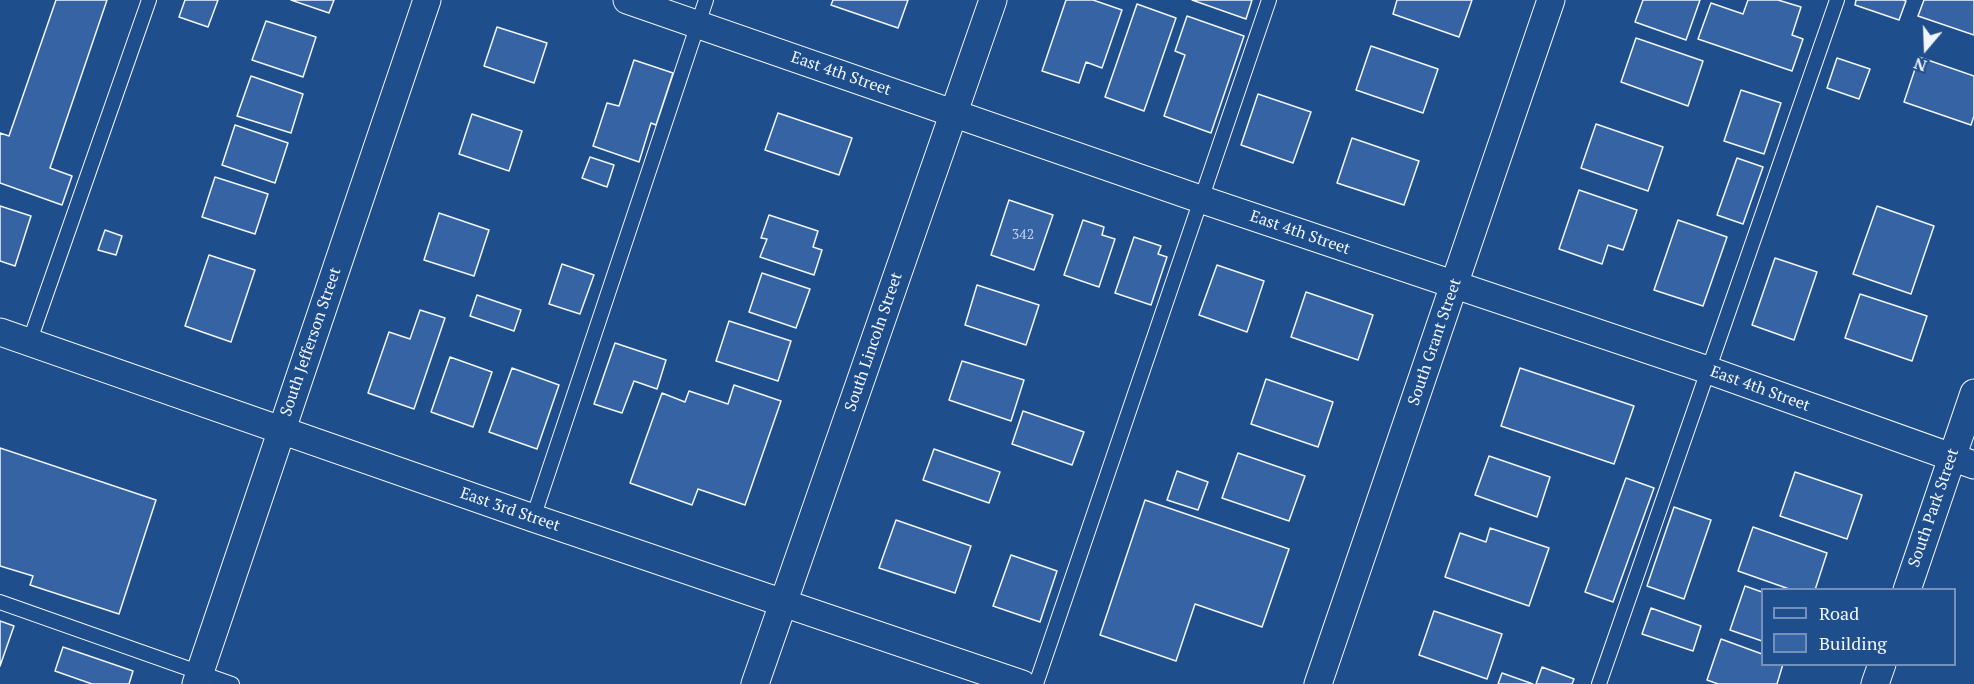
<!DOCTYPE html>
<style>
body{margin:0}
#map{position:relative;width:1974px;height:684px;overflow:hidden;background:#1f4e8c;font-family:"PT Serif",serif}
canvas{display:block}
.legend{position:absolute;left:1761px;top:588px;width:195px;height:78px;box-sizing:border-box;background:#1f4e8c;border:2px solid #7391ba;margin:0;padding:8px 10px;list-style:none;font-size:18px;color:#f2f6ff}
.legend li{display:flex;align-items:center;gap:12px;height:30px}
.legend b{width:30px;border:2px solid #7391ba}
.north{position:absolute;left:1896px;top:18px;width:60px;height:60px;-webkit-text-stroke:4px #1f4e8c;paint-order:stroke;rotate:199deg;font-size:16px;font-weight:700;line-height:24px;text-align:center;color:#f2f6ff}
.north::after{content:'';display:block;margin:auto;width:21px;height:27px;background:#f2f6ff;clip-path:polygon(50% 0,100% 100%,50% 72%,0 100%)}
</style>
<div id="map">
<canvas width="1974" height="684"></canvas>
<ul class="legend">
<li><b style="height:8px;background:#1f4e8c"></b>Road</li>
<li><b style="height:16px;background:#3563a3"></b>Building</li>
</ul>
<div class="north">N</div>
</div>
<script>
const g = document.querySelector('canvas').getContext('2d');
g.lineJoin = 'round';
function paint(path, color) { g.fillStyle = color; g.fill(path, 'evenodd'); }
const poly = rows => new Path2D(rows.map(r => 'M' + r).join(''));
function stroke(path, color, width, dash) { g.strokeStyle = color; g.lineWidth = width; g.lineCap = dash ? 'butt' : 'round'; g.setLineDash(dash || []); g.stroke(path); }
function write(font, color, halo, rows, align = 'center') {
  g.font = font + ' "PT Serif",serif'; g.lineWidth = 4.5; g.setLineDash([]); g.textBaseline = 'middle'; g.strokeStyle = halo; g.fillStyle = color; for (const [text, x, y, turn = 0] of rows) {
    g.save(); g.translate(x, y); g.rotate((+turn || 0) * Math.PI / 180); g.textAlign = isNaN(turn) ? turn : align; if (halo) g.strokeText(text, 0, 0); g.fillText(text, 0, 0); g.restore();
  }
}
const building = poly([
 [56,0,107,0,50,168,72,176,62,205,0,183,0,133,9,136,56,0],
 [185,0,218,0,208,27,179,17,185,0],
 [291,0,334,0,329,13,291,0],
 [833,0,908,0,898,28,831,5,833,0],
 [1066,0,1093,0,1122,10,1102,68,1086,62,1079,83,1042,71,1066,0],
 [1192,0,1252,0,1246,19,1192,0],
 [1397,0,1472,0,1459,37,1393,14,1397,0],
 [1643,0,1700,0,1686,40,1635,22,1643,0],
 [1748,0,1778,0,1801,7,1792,35,1803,39,1792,71,1698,39,1711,3,1743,14,1748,0],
 [1856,0,1903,0,1906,1,1899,20,1855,5,1856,0],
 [1924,0,1974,0,1974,35,1918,16,1924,0],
 [1137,4,1176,18,1144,111,1105,97,1137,4],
 [1187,16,1244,36,1211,133,1164,116,1185,55,1175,51,1187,16],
 [266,21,316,37,303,77,252,60,266,21],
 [497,27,547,43,534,83,484,66,497,27],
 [1636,38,1703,61,1688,106,1621,82,1636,38],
 [1371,46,1438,69,1423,113,1356,90,1371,46],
 [1919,57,1974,76,1974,116,1971,125,1904,102,1919,57],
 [1837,58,1870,69,1859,99,1827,88,1837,58],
 [634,60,673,73,656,125,651,123,639,162,593,146,607,103,619,106,634,60],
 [251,76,303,94,291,133,237,116,251,76],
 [1741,90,1781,103,1764,154,1724,141,1741,90],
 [1258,94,1311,112,1293,163,1241,145,1258,94],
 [778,113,852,138,839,175,765,150,778,113],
 [472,114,522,131,509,171,459,154,472,114],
 [1596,124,1663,147,1648,191,1581,168,1596,124],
 [235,125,288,143,275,183,222,165,235,125],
 [1352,138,1419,161,1404,205,1337,183,1352,138],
 [590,157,614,165,607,187,582,178,590,157],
 [1737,158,1763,167,1743,224,1717,215,1737,158],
 [215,177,268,194,255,234,202,217,215,177],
 [1579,190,1637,210,1623,250,1608,245,1602,264,1559,249,1579,190],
 [1009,200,1053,215,1034,270,991,255,1009,200],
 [0,206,31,216,15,266,0,261,0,206],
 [1877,206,1934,226,1911,294,1853,274,1877,206],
 [439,213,489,230,474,276,424,260,439,213],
 [769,215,818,231,813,247,822,250,814,275,760,257,767,239,761,238,769,215],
 [1083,220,1104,227,1102,235,1115,239,1099,287,1064,275,1083,220],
 [1678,220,1727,237,1703,306,1654,290,1678,220],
 [105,230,122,236,116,255,98,250,105,230],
 [1134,237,1161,246,1158,254,1167,257,1151,305,1115,293,1134,237],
 [209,255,255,270,231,342,185,326,209,255],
 [1775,258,1817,272,1794,340,1752,325,1775,258],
 [562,264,594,275,580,314,549,304,562,264],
 [1217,265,1264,281,1247,332,1199,315,1217,265],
 [762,273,810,289,796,328,749,312,762,273],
 [977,285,1039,305,1026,345,965,325,977,285],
 [1306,292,1373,315,1358,360,1291,337,1306,292],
 [1860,294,1927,316,1912,361,1845,338,1860,294],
 [477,295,521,310,514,331,470,316,477,295],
 [420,310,445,318,414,409,368,393,389,332,410,339,420,310],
 [729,321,791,341,778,381,716,361,729,321],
 [615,343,666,360,657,389,634,381,622,413,594,404,615,343],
 [450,357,492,372,473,427,431,412,450,357],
 [962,361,1024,380,1011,421,949,400,962,361],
 [512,368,559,385,537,449,489,432,512,368],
 [1520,368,1634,406,1614,464,1501,426,1520,368],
 [1266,379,1333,402,1318,447,1251,424,1266,379],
 [734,385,781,401,745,505,698,489,692,505,630,483,662,393,685,402,689,391,728,404,734,385],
 [1023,411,1084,432,1072,465,1012,444,1023,411],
 [0,448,156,500,119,614,30,585,33,576,0,566,0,448],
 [934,449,1000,472,989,503,923,480,934,449],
 [1238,453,1305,476,1289,521,1222,498,1238,453],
 [1489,456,1550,477,1537,517,1475,495,1489,456],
 [1177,471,1208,482,1198,510,1167,500,1177,471],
 [1795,472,1862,495,1847,539,1780,516,1795,472],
 [1626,478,1654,488,1613,602,1585,592,1626,478],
 [1145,500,1289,549,1262,627,1195,604,1176,661,1100,635,1145,500],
 [1674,507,1711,520,1684,599,1647,586,1674,507],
 [896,520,971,546,955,593,879,568,896,520],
 [1753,527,1827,553,1815,590,1792,590,1738,571,1753,527],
 [1490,528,1549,548,1529,606,1445,577,1460,533,1486,542,1490,528],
 [1011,555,1057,571,1040,622,993,606,1011,555],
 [1745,586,1762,592,1762,641,1730,630,1745,586],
 [1651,608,1701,626,1693,651,1642,634,1651,608],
 [1434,611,1502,634,1487,679,1419,655,1434,611],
 [0,621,14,626,0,666,0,621],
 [1721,639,1762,654,1762,664,1783,664,1777,684,1718,684,1707,680,1721,639],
 [63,647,133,671,129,684,92,684,55,671,63,647],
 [1542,667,1574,679,1572,684,1536,684,1542,667],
 [1502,673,1533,684,1498,684,1502,673]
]);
paint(building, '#3563a3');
stroke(building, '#f2f6ff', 1.5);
const service = poly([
 [29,343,149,0],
 [533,518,706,0],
 [0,602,232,684],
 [1036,684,1269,0],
 [1599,684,1837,0]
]);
const minor = poly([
 [627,0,1203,200,1708,370,1974,465],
 [0,332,533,518,1022,684],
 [1907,590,1974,393],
 [196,684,427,0],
 [755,684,993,0],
 [1318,684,1551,0],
 [1875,684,1882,664]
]);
stroke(service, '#f2f6ff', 16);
stroke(minor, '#f2f6ff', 29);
stroke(service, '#1f4e8c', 14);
stroke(minor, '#1f4e8c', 27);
write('14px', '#c3d1e8', null, [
 ["342",1023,235]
]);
write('16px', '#f2f6ff', '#1f4e8c', [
 ["East 4th Street",841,74,19],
 ["East 4th Street",1300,233,19],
 ["South Jefferson Street",311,342,-71],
 ["South Lincoln Street",874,342,-71],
 ["South Grant Street",1435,342,-71],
 ["East 4th Street",1760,389,20],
 ["South Park Street",1934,508,-71],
 ["East 3rd Street",510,510,19]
]);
</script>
